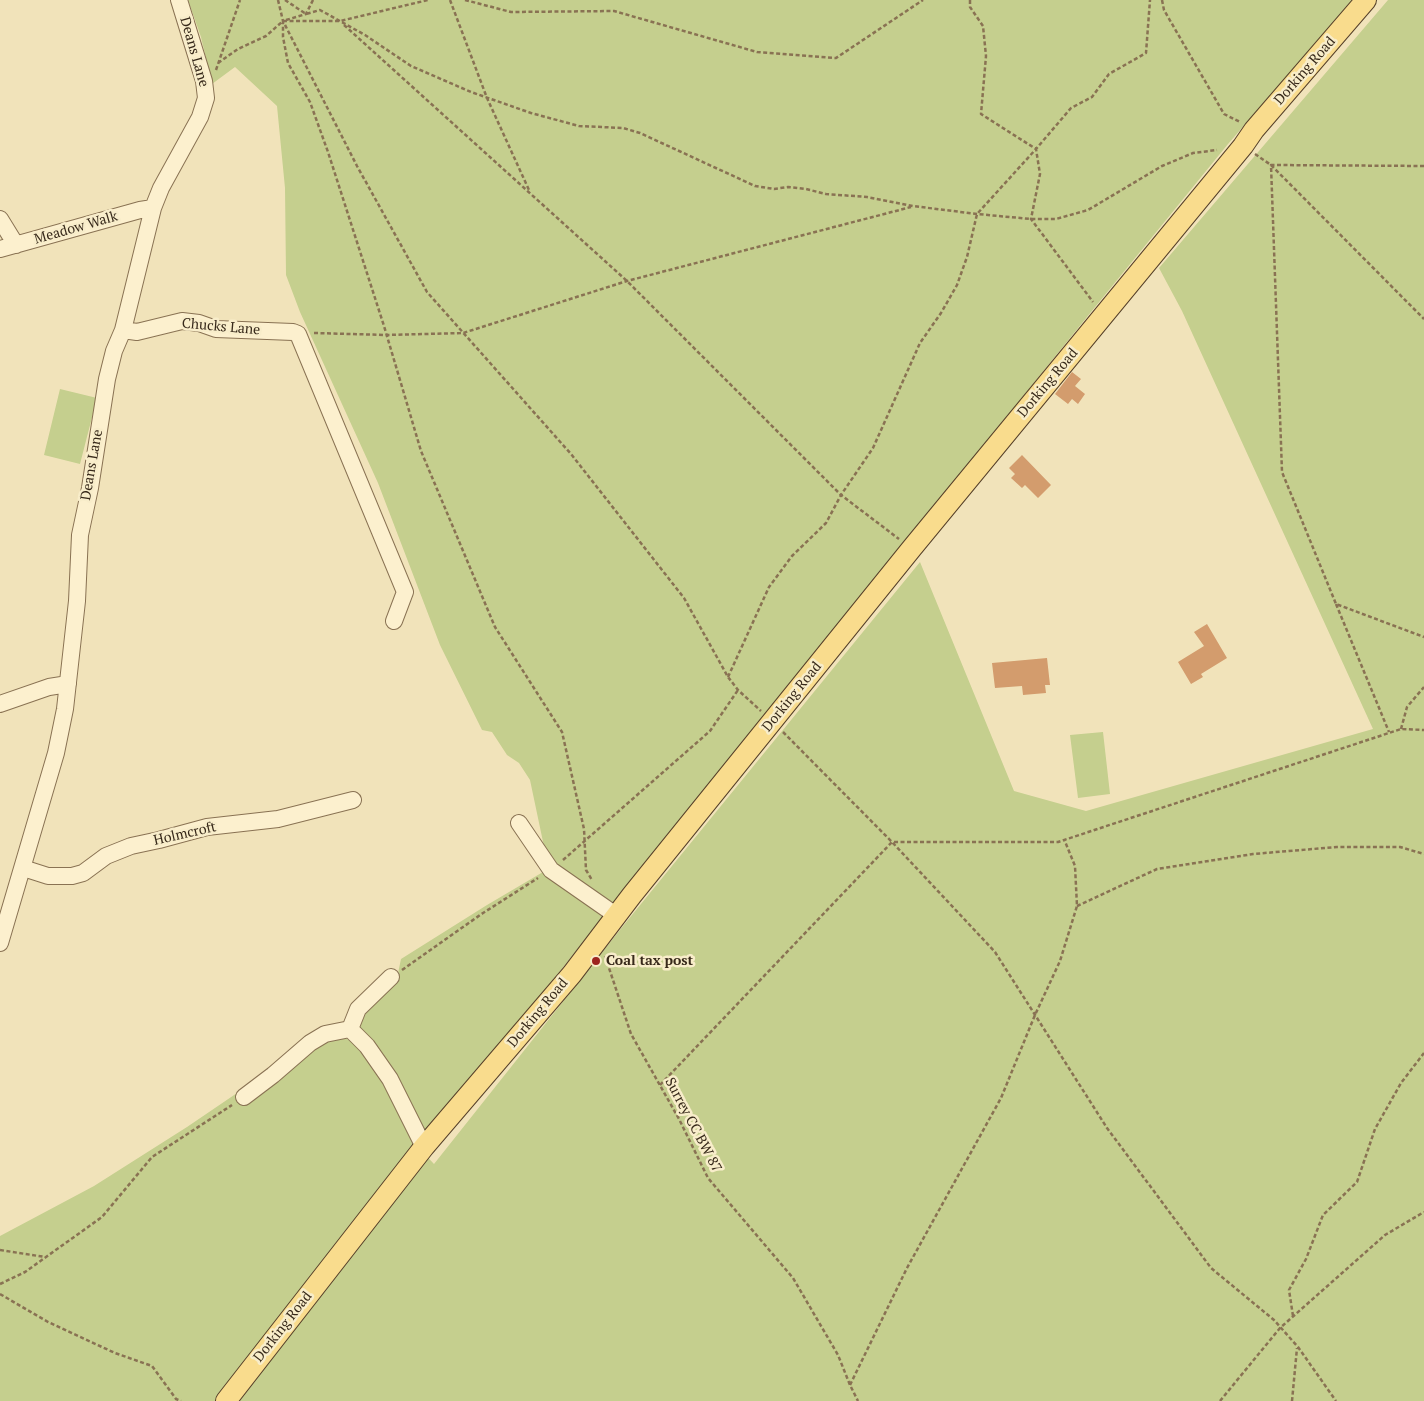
<!DOCTYPE html>
<style>
body{margin:0}
canvas{display:block;background:#f1e3ba}
</style>
<canvas width="1424" height="1401"></canvas>
<script>
const g = document.querySelector('canvas').getContext('2d');
g.lineJoin = 'round';
function paint(path, color) { g.fillStyle = color; g.fill(path, 'evenodd'); }
const poly = rows => new Path2D(rows.map(r => 'M' + r).join(''));
function stroke(path, color, width, dash) { g.strokeStyle = color; g.lineWidth = width; g.lineCap = dash ? 'butt' : 'round'; g.setLineDash(dash || []); g.stroke(path); }
function write(font, color, halo, rows, align = 'center') {
  g.font = font + ' "PT Serif",serif'; g.lineWidth = 5; g.setLineDash([]); g.textBaseline = 'middle'; g.strokeStyle = halo; g.fillStyle = color; for (const [text, x, y, turn = 0] of rows) {
    g.save(); g.translate(x, y); g.rotate((+turn || 0) * Math.PI / 180); g.textAlign = isNaN(turn) ? turn : align; if (halo) g.strokeText(text, 0, 0); g.fillText(text, 0, 0); g.restore();
  }
}
paint(poly([
 [188,0,1353,0,1228,144,1091,312,606,913,431,1134,423,1133,357,1026,363,1012,397,978,401,959,487,905,543,872,546,856,530,780,519,763,507,755,492,732,482,730,440,645,378,483,300,312,286,275,285,188,277,106,235,67,212,84,201,37],
 [1388,0,1424,0,1424,1401,0,1401,0,1236,94,1186,187,1127,293,1055,332,1035,354,1041,393,1095,416,1145,434,1164,623,926,920,562,1014,791,1086,811,1373,729,1182,311,1159,268],
 [60,389,97,398,80,464,44,455],
 [1103,732,1110,794,1078,798,1070,735]
]), '#c5cf8e');
paint(poly([
 [1072,372,1081,379,1075,386,1085,394,1078,404,1072,399,1068,404,1055,394],
 [1022,455,1051,485,1038,498,1025,485,1022,488,1011,478,1015,474,1009,468],
 [1207,624,1227,658,1201,674,1203,677,1191,684,1178,662,1204,646,1194,632],
 [1047,658,1050,685,1045,685,1046,693,1023,695,1022,686,995,688,992,663]
]), '#d39c6d');
const minor = poly([
 [0,219,16,245],
 [0,249,140,210,153,208],
 [123,330,137,332,182,321,199,323,216,329,293,332,298,334,405,592,394,621],
 [0,704,49,687,68,684],
 [519,823,551,870,617,916],
 [23,868,48,876,72,876,83,873,106,856,131,846,159,840,207,827,278,819,353,800],
 [0,943,56,753,65,709,77,601,80,535,90,488,107,379,114,351,123,330,153,208,161,188,200,117,206,98,204,81,179,0],
 [350,1029,358,1009,391,977],
 [244,1097,273,1075,310,1043,325,1034,350,1029,367,1046,390,1079,424,1147]
]);
const major = poly([
 [226,1401,424,1147,572,974,632,895,912,548,1243,146,1254,130,1366,0]
]);
stroke(minor, '#897253', 18);
stroke(major, '#564029', 22);
stroke(poly([
 [278,0,283,21,357,166,427,292,571,454,684,598,728,677,738,690,761,711],
 [285,0,306,14,320,10,365,35,411,66,471,92,531,113,579,126,623,128,640,133,755,186,774,189,788,187,806,189,826,194,867,197,913,206,977,214,1031,219,1056,219,1088,210,1162,166,1193,153,1217,150],
 [313,0,306,14,283,21,283,37,288,63,310,102,328,152,384,326,421,451,495,627,562,732,584,829,586,870,592,880],
 [450,0,487,98,529,190],
 [465,0,511,12,614,11,757,52,836,58,923,0],
 [970,0,970,7,983,26,986,56,981,114,1036,149,1040,174,1031,219,1093,302],
 [1162,0,1164,10,1224,114,1240,122],
 [344,25,627,281,841,495,899,539],
 [218,63,238,49,266,36,283,21,340,21,428,0],
 [216,70,240,0],
 [1255,154,1271,165,1424,319],
 [1424,166,1271,165,1282,472,1336,604,1424,637],
 [314,333,387,335,463,333,627,281,911,207],
 [1336,604,1389,732],
 [728,677,769,587,792,556,826,523,841,495,873,448,920,343,941,313,957,285,967,257,977,214,1036,149,1071,108,1092,97,1109,74,1146,53,1150,0],
 [1401,729,1407,707,1424,687],
 [783,732,892,842,995,952,1107,1128,1211,1268,1274,1320,1298,1347,1336,1401],
 [563,860,710,731,738,690],
 [1077,906,1157,869,1253,854,1337,847,1400,847,1424,854],
 [605,956,631,1034,679,1119,708,1178,793,1278,838,1355,850,1385,858,1401],
 [402,970,483,913,538,878],
 [660,1085,892,842,1058,842,1401,729,1424,730],
 [0,1250,45,1257],
 [0,1284,25,1272,102,1217,152,1157,232,1105],
 [0,1294,48,1322,115,1353,152,1366,176,1399,181,1401],
 [1293,1316,1289,1290,1306,1259,1323,1215,1357,1182,1375,1129,1401,1083,1424,1053],
 [850,1385,907,1268,1001,1098,1035,1015,1060,961,1077,906,1075,866,1064,839],
 [1220,1401,1280,1328,1385,1235,1424,1212],
 [1292,1401,1297,1348]
]), '#897253', 2.5, [4, 2.5]);
stroke(minor, '#fcf0ce', 16);
stroke(major, '#f9dc8d', 20);
for (const [x, y, r, color] of [
 [596,961,5,"#9d241f"]
]) { const dot = new Path2D(); dot.arc(x, y, r, 0, 2 * Math.PI); g.fillStyle = color; g.fill(dot); stroke(dot, '#f8edca', 2); }
write('14px', '#37291a', '#f8edca', [
 ["Deans Lane",194,52,74],
 ["Dorking Road",1305,71,-49],
 ["Meadow Walk",76,228,-16],
 ["Chucks Lane",221,327,5],
 ["Dorking Road",1048,383,-50],
 ["Deans Lane",92,465,-80],
 ["Dorking Road",792,697,-51],
 ["Holmcroft",185,834,-13],
 ["Dorking Road",538,1013,-50],
 ["Surrey CC BW 87",693,1125,62],
 ["Dorking Road",283,1327,-52]
]);
write('bold 14px', '#37291a', '#f8edca', [
 ["Coal tax post",606,961]
], 'left');
</script>
